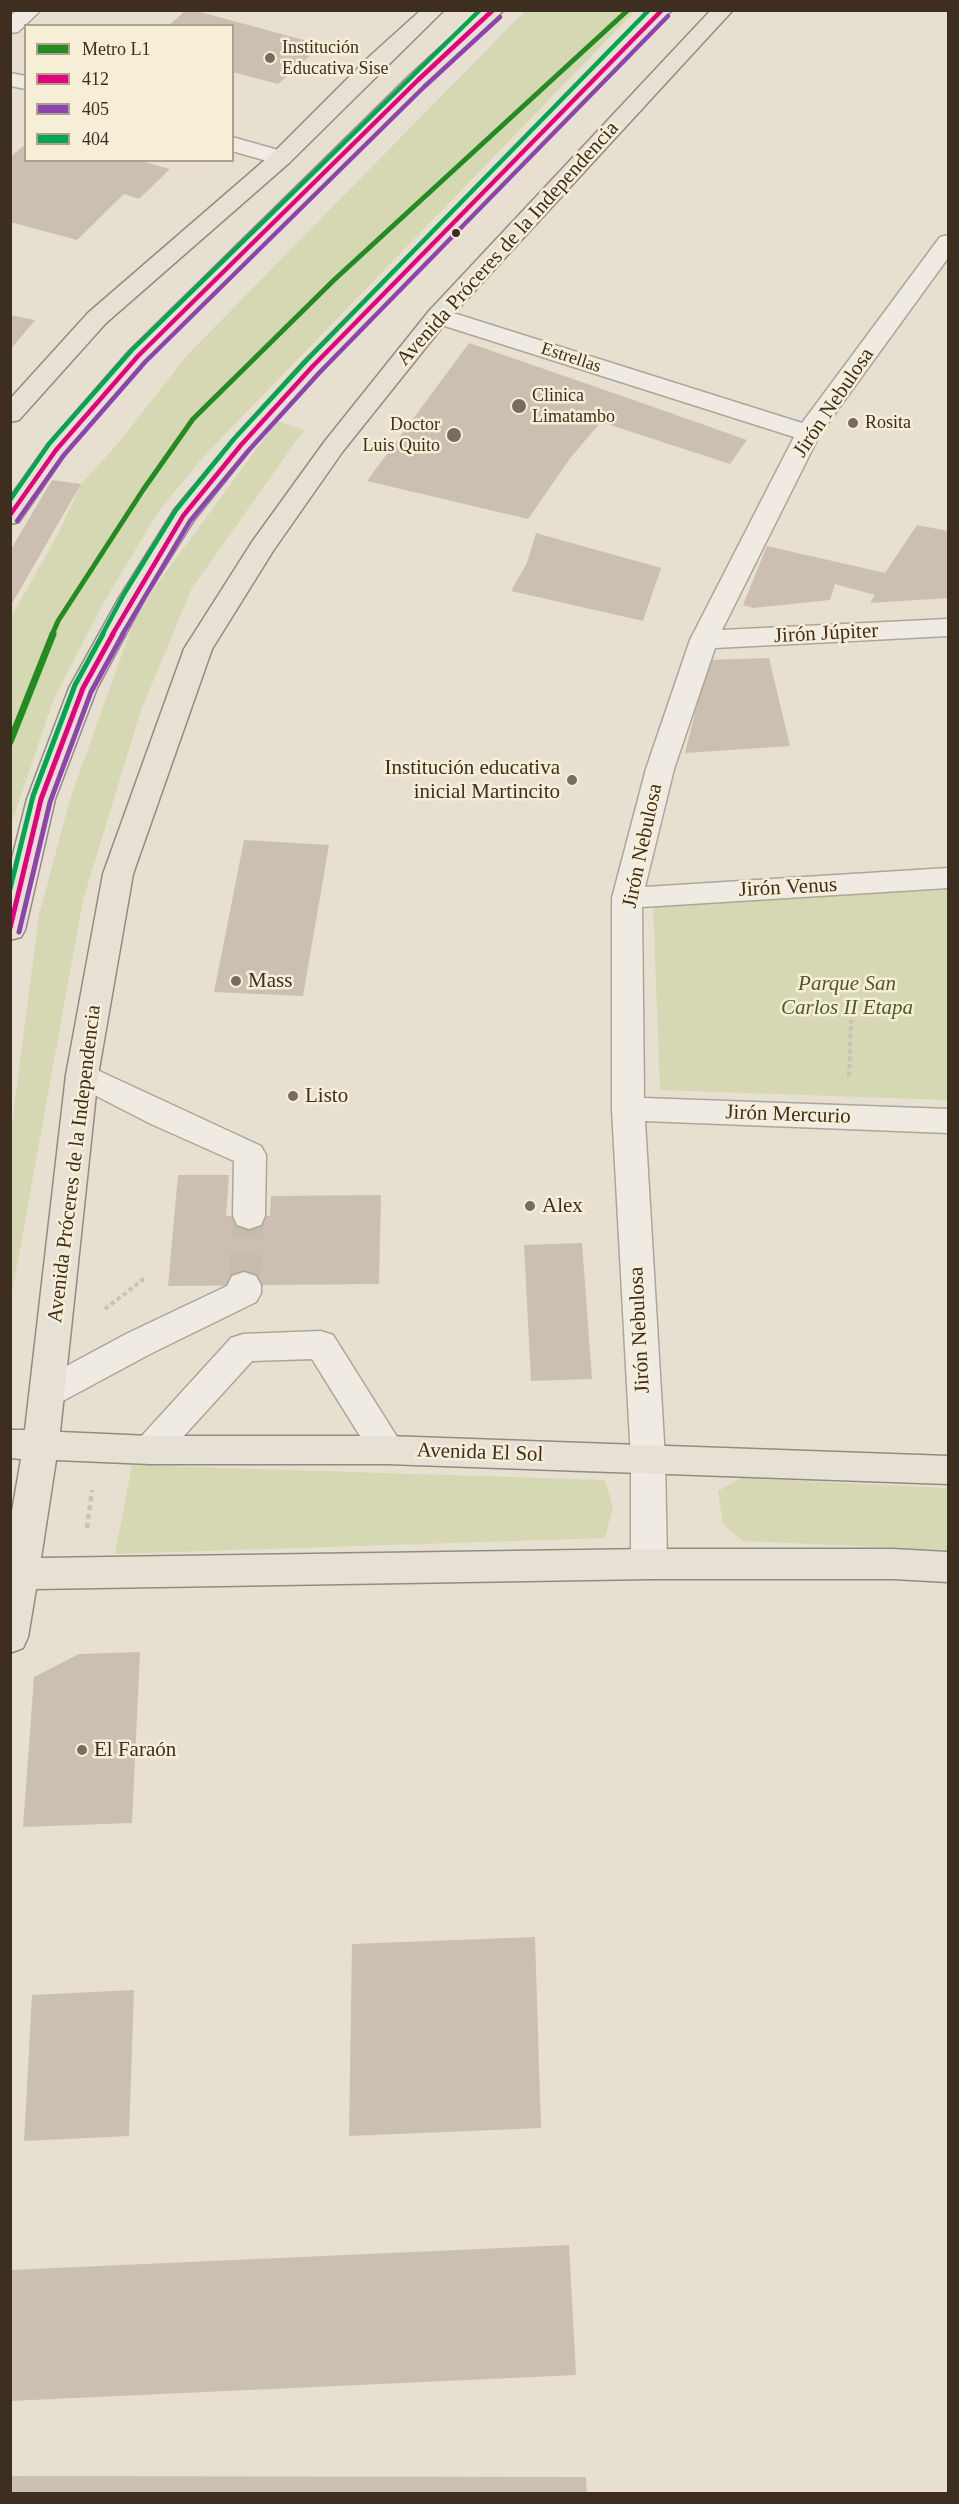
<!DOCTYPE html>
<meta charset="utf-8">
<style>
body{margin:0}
#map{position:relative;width:959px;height:2504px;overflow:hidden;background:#e7e0d1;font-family:Georgia,serif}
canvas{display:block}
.frame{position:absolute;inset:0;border:12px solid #3d2e20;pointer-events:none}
.legend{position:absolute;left:24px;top:24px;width:210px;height:138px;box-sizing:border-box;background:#f7eed8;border:2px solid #ada18e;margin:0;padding:8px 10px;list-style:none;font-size:18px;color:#3d2e20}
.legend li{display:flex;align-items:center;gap:12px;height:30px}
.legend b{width:30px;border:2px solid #ada18e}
</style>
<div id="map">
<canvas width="959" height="2504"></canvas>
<div class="frame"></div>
<ul class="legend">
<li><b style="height:8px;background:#228b22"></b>Metro L1</li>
<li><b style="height:8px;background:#e5007d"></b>412</li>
<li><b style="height:8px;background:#8e44ad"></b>405</li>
<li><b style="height:8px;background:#00a651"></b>404</li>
</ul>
</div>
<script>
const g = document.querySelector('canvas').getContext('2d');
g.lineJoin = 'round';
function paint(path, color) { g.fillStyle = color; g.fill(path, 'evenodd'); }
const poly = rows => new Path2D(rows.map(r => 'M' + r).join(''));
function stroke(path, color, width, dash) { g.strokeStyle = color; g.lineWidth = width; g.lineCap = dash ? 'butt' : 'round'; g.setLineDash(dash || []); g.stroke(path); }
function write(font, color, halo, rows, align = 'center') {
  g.font = font + ' Georgia,serif'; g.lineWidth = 5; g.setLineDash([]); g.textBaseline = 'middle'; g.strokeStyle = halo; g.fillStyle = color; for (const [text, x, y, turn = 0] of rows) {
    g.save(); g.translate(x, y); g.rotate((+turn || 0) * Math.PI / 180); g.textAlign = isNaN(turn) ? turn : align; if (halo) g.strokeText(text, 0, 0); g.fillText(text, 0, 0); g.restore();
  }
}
paint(poly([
 [525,11,635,11,204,456,158,512,104,602,54,698,11,825,11,617,57,536,81,484,115,447,189,353],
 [277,421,304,430,192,588,141,710,83,900,11,1299,11,1131,39,915,71,796,138,610],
 [948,890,948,1100,660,1090,653,902],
 [132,1465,605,1480,613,1507,605,1538,115,1554],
 [741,1478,948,1488,948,1550,743,1541,723,1524,718,1491]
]), '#d6d7b3');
paint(poly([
 [186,10,193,10,322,45,278,84,232,72,232,26,168,26],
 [26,144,26,160,137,160,170,169,139,199,124,194,77,240,10,222,10,157],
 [10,315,35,320,10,350],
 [469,343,625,397,747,440,730,464,601,422,571,457,528,519,367,481],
 [52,480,81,484,10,607,10,551],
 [917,525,948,531,948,598,870,603,875,595,835,584,830,600,753,608,743,605,767,546,885,573],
 [536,533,661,568,643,621,511,591,527,563],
 [769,658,790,746,685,753,708,660],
 [244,840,329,845,303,996,214,992],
 [178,1175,229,1175,226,1216,270,1216,271,1196,381,1195,379,1284,168,1286],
 [582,1243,592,1379,531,1381,524,1245],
 [140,1652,132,1823,23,1827,34,1677,79,1654],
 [535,1937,541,2128,349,2136,352,1944],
 [134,1990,129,2136,24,2141,32,1995],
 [569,2245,576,2375,10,2401,10,2270],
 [10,2476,586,2477,587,2494,10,2494]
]), '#cbbfb2');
stroke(poly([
 [244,1285,249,1216]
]), '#c5bcae', 31, [31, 16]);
const minor = poly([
 [17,10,41,10,18,32,10,33,10,16,17,10],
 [10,73,26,76,26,89,10,86,10,73],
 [232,137,289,153,292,158,289,163,281,165,232,151,232,137],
 [948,235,948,258,820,434,722,630,948,619,948,636,715,648,674,769,645,887,948,868,948,888,642,907,644,1098,948,1109,948,1133,645,1121,665,1459,667,1564,662,1575,649,1579,636,1575,631,1564,631,1459,612,1109,612,898,646,769,690,640,794,437,429,321,426,316,429,311,438,309,447,311,802,423,940,237,948,235],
 [82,1063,261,1146,266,1155,265,1216,261,1225,249,1229,237,1225,233,1216,234,1161,151,1124,71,1083,66,1075,71,1067,82,1063],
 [244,1272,256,1276,261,1285,261,1293,256,1302,150,1354,59,1403,47,1407,35,1403,30,1393,35,1383,126,1334,227,1286,232,1276,244,1272],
 [321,1331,333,1335,399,1440,404,1450,399,1460,387,1464,375,1460,312,1359,252,1361,162,1460,150,1464,138,1460,133,1450,138,1440,231,1338,243,1334,321,1331]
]);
const major = poly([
 [421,10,444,10,289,163,106,323,19,420,10,422,10,399,88,313,273,153,371,55,421,10],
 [481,10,504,10,426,85,147,361,65,455,19,522,10,524,10,497,47,445,129,351,410,75,481,10],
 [650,10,672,10,321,372,250,450,194,520,145,598,97,688,55,799,25,930,21,937,10,940,10,866,27,799,69,688,119,598,174,510,232,440,303,362,650,10],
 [711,10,733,10,447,321,343,451,273,551,212,649,133,874,98,1075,60,1432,150,1436,387,1436,948,1456,948,1484,387,1464,150,1464,56,1460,41,1558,649,1549,893,1549,948,1552,948,1582,893,1579,649,1579,36,1589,28,1637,23,1648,10,1653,10,1523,21,1459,10,1458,10,1430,25,1430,66,1075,103,874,184,649,252,542,325,441,429,311,711,10]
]);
stroke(minor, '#ada599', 3);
stroke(major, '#928b80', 3);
stroke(poly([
 [849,1076,851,1020],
 [105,1309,145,1278]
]), '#c8c2b9', 4, [4.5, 3]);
stroke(poly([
 [87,1528,92,1490]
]), '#c8c2b9', 4.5, [5, 4]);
paint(minor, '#efebe3');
paint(major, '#e6e1d4');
stroke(poly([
 [10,515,56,450,138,356,418,80,493,10],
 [112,635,183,516,241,445,312,367,662,10]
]), '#e5007d', 4.5);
stroke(poly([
 [10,928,41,799,83,688,113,634]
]), '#e5007d', 5);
stroke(poly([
 [17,521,63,456,145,362,424,87,500,17],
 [122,635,190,521,248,451,319,373,668,16]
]), '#8e44ad', 4.5);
stroke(poly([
 [19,932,50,802,91,692,123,634]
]), '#8e44ad', 5);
stroke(poly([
 [10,500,49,444,132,350,480,10],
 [102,635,124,594,176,510,234,439,306,361,649,10]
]), '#00a651', 4.5);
stroke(poly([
 [10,889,33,796,75,685,103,634]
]), '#00a651', 5);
stroke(poly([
 [52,635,58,621,143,490,193,419,334,280,628,10]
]), '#228b22', 5);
stroke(poly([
 [10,742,53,634]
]), '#228b22', 7);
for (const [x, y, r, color] of [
 [270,58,6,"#786c5e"],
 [456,233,5,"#3d2e20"],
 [519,406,8,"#786c5e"],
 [853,423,6,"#786c5e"],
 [454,435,8,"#786c5e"],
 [572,780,6,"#786c5e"],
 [236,981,6,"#786c5e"],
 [293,1096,6,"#786c5e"],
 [530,1206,6,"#786c5e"],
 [82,1750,6,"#786c5e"]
]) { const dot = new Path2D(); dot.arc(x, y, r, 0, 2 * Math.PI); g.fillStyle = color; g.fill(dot); stroke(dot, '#f7eed8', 2); }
write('18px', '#3d2e20', '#f7eed8', [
 ["Institución",282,48],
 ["Educativa Sise",282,69],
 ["Clinica",532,396],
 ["Limatambo",532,417],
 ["Rosita",865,423],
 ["Doctor",440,425,"right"],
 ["Luis Quito",440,446,"right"]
], 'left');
write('18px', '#3d2e20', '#f7eed8', [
 ["Estrellas",571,358,18]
]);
write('21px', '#3d2e20', '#f7eed8', [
 ["Avenida Próceres de la Independencia",508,244,-48],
 ["Jirón Nebulosa",834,403,-56],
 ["Jirón Júpiter",826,634,-3],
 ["Jirón Nebulosa",643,846,-78],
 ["Jirón Venus",788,888,-3],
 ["Jirón Mercurio",788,1115,2],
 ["Avenida Próceres de la Independencia",75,1164,-83],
 ["Jirón Nebulosa",640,1330,-93],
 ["Avenida El Sol",480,1453,2]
]);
write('21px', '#3d2e20', '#f7eed8', [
 ["Institución educativa",560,768,"right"],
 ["inicial Martincito",560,792,"right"],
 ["Mass",248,981],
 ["Listo",305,1096],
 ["Alex",542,1206],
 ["El Faraón",94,1750]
], 'left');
write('italic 21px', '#4d5a26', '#f7eed8', [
 ["Parque San",847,984],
 ["Carlos II Etapa",847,1008]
]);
</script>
